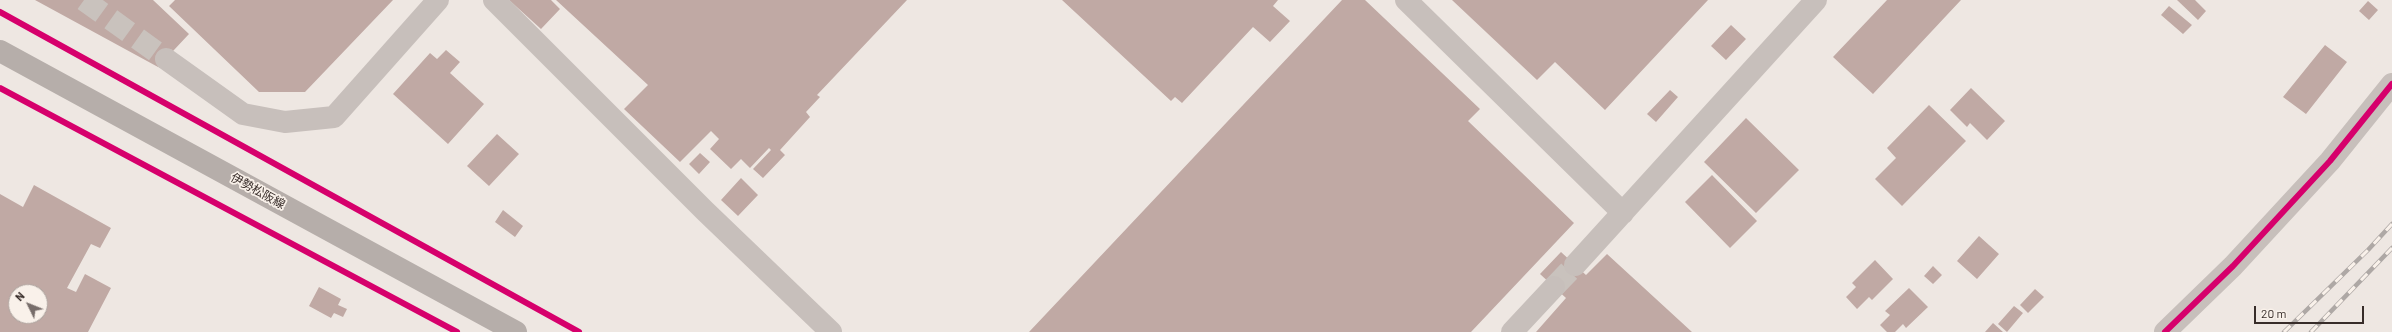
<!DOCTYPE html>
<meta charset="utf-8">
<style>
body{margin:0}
#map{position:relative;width:2392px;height:332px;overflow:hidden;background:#eee7e2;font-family:Barlow,sans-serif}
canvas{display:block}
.north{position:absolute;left:8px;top:284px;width:40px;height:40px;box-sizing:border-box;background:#f9f1ea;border:1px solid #aba29d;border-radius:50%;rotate:313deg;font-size:11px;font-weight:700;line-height:16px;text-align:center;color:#372c29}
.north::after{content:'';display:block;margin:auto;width:14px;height:18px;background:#776d6a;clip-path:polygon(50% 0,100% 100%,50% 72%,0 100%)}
.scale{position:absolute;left:2254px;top:306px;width:110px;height:18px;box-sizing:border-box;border:2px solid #372c29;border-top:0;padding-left:5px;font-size:12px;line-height:14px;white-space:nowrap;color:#372c29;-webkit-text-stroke:3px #f9f1ea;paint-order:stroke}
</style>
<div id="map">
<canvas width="2392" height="332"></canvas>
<div class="north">N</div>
<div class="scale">20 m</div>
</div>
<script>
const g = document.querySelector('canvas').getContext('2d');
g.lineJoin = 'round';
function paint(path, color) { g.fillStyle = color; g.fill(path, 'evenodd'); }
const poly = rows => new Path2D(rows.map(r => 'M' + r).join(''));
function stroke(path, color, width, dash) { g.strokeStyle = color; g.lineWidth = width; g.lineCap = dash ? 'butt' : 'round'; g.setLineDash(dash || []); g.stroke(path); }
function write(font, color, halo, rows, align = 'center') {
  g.font = font + ' Barlow,"Noto Sans JP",sans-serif'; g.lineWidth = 3.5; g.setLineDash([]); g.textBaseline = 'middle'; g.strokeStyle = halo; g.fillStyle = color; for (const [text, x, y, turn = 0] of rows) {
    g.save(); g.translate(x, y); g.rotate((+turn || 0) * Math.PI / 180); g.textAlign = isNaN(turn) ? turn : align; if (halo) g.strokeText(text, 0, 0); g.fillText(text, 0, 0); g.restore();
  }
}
paint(poly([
 [35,0,153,0,189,34,158,67],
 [175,0,393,0,305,92,259,92,169,6],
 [509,0,551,0,560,9,541,29],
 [556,0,907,0,817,95,820,97,806,112,810,117,780,150,785,155,763,178,753,169,771,150,769,148,750,168,741,159,731,169,710,149,719,139,711,131,680,162,624,109,648,85],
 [1062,0,1278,0,1273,6,1290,21,1270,42,1253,27,1182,103,1175,97,1171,101],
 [1342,0,1365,0,1480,109,1468,121,1574,223,1471,332,1029,332],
 [1452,0,1708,0,1605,110,1555,62,1537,80],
 [1887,0,1961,0,1873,94,1833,57],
 [2177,0,2195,0,2206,11,2198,20],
 [2368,1,2378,10,2369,20,2359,11],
 [2169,6,2192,25,2183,34,2161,15],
 [1731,25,1746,39,1726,60,1711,46],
 [2325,45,2347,62,2306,114,2283,97],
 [446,50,460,62,450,73,484,104,448,144,393,94,430,53,437,59],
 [1971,88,2005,121,1987,140,1970,123,1967,127,1950,110],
 [1670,90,1678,97,1656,122,1647,114],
 [1929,105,1966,141,1902,206,1875,179,1896,158,1887,148],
 [1746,118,1799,170,1756,213,1704,162],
 [497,134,519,154,489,186,467,166],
 [700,153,710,162,699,174,689,164],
 [1712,175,1757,221,1730,248,1685,202],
 [741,178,758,195,738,216,721,200],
 [34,185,111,228,100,248,91,244,67,288,76,292,85,274,111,288,88,332,0,332,0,194,23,207],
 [16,292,40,292,40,316,16,316],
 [503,210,523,226,515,237,495,222],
 [1979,236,1999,254,1977,279,1957,261],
 [1561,252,1586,275,1607,254,1692,332,1536,332,1566,298,1540,274],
 [1875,260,1893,279,1872,300,1869,297,1857,309,1846,297,1856,287,1852,283],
 [1933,266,1942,275,1933,284,1924,276],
 [319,287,341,299,338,305,347,309,343,317,334,313,331,318,309,306],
 [1909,288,1928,307,1906,328,1903,324,1895,332,1887,332,1880,325,1890,315,1885,311],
 [2035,289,2044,297,2028,313,2020,305],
 [2014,306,2023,313,2007,332,1998,324],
 [1993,323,2003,332,1985,332]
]), '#c0a9a4');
stroke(poly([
 [84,0,166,59],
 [1554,287,1575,265]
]), '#c9c2bd', 22, [22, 11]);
stroke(poly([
 [494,0,705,211,831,332],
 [1406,0,1623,213],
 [166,59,243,114,285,122,334,117,438,0],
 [1575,265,1816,0],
 [1512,332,1554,287],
 [2165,332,2233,266,2330,161,2392,84]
]), '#c7bfbb', 22);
stroke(poly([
 [0,51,516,332]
]), '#b6aeaa', 22);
const rail = poly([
 [2284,332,2368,250,2392,224],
 [2311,332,2392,248]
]);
stroke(rail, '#aea8a5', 4.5);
stroke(rail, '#f9f1ea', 3, [9]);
stroke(poly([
 [0,12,579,332],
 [0,88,457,332],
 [2165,332,2233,266,2330,161,2392,84]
]), '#d6006c', 6);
write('12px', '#372c29', '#f9f1ea', [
 ["伊勢松阪線",258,191,29]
]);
</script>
